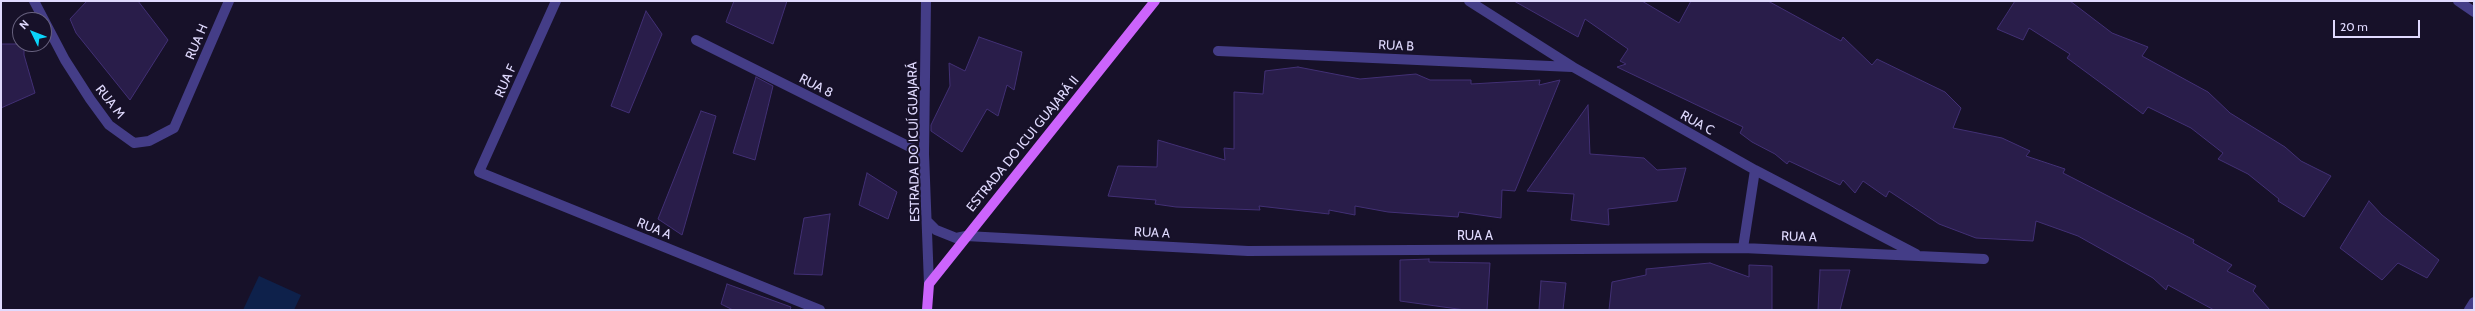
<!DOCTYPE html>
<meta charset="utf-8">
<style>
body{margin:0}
#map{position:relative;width:2475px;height:311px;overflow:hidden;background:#171129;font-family:Cabin,sans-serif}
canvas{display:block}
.frame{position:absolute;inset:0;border:2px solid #e0dafe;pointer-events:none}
.north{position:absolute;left:12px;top:12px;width:40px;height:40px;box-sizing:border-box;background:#171129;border:1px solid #67617e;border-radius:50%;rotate:313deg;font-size:11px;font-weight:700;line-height:16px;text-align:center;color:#e0dafe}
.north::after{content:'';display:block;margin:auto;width:14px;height:18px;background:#0bd4fa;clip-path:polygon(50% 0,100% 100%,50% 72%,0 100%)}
.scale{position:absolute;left:2333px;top:20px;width:87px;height:18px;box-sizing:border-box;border:2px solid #e0dafe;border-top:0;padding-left:5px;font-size:12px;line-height:14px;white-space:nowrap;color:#e0dafe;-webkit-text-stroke:3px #171129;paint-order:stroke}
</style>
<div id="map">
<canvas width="2475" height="311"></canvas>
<div class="frame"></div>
<div class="north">N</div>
<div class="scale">20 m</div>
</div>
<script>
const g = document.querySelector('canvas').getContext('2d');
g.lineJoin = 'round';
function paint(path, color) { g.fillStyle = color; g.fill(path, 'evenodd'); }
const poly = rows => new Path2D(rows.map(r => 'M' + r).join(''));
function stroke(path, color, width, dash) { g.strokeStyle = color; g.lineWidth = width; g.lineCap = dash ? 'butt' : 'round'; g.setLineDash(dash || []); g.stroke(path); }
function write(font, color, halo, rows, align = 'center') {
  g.font = font + ' Cabin,sans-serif'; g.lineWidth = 4; g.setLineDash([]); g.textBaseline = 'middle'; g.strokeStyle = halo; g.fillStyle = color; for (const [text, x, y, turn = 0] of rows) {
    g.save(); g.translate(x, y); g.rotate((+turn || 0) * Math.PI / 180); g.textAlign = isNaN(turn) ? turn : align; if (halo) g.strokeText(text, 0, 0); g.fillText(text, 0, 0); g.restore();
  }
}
paint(poly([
 [259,276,301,295,294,310,243,310]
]), '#0e214b');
const building = poly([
 [87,1,138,1,168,40,130,100,76,33,70,19,87,1],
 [734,1,787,1,773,44,726,22,734,1],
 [1514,1,1642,1,1679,23,1691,1,1768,1,1841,41,1843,37,1872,65,1877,59,1945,92,1961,108,1953,128,2002,138,2030,151,2026,156,2065,169,2063,173,2194,240,2193,243,2232,265,2227,271,2256,286,2253,291,2270,310,2214,310,2168,285,2166,290,2153,278,2078,236,2036,221,2033,241,1976,238,1939,224,1889,191,1886,197,1863,181,1855,193,1843,180,1840,185,1789,161,1787,164,1775,154,1752,142,1740,133,1743,127,1617,67,1626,64,1620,61,1628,49,1585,19,1578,37,1514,1],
 [2015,1,2070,1,2112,33,2148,47,2142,56,2208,92,2230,113,2285,147,2301,161,2331,176,2304,217,2278,201,2279,199,2248,174,2218,159,2223,153,2191,128,2148,107,2143,114,2067,58,2070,54,2029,28,2023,40,1997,29,2015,1],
 [646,11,662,34,629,113,611,106,646,11],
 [979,37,1022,52,1014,90,1007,85,998,116,987,109,962,152,931,131,931,125,950,86,949,63,965,71,979,37],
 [1,44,24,44,24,55,35,93,1,108,1,44],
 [1298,67,1360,79,1416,74,1430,80,1471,80,1471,84,1540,80,1539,85,1560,80,1515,191,1502,190,1501,218,1459,212,1458,217,1388,212,1355,206,1355,215,1329,210,1329,214,1259,206,1260,210,1176,207,1155,204,1156,200,1108,196,1118,166,1157,167,1158,140,1225,160,1224,148,1234,149,1234,92,1263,94,1265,71,1298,67],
 [756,77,773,86,755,160,733,153,756,77],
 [1588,105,1590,154,1644,158,1657,170,1686,168,1677,201,1608,209,1609,225,1571,220,1574,194,1527,191,1588,105],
 [701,111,716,116,682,235,658,219,701,111],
 [867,173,897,192,888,219,859,205,867,173],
 [2369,201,2382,215,2439,260,2427,278,2398,263,2382,280,2340,248,2369,201],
 [830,214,822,275,794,274,804,218,830,214],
 [1429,259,1429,262,1490,263,1487,310,1465,310,1400,301,1400,260,1429,259],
 [1710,263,1749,277,1749,265,1772,266,1772,310,1609,310,1612,282,1646,275,1646,269,1710,263],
 [1820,270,1850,270,1840,310,1818,310,1820,270],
 [1541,281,1566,283,1563,310,1539,310,1541,281],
 [727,284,791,307,790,310,733,310,721,304,727,284]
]);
paint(building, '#291d4a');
stroke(building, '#423075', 1);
stroke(poly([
 [34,1,65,60,90,99,109,125,134,143,149,141,174,128,229,1],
 [556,1,479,172,820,310],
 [926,1,924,154,929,284],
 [1469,1,1573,67,1755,170,1916,254],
 [2458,1,2474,12],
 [696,40,924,154],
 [1218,51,1572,67],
 [927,221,936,230,956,238,966,236,1248,251,1743,248,1984,259],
 [1743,248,1755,170],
 [2469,310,2474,302]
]), '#443d87', 10);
stroke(poly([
 [927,310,929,284,1155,1]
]), '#cc64fc', 10);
write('13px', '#e0dafe', '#171129', [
 ["RUA H",197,42,-67],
 ["RUA B",1396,46,3],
 ["RUA F",506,81,-66],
 ["RUA 8",816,86,27],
 ["RUA M",110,102,52],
 ["RUA C",1697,123,29],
 ["ESTRADA DO ICUÍ GUAJARÁ",914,142,-91],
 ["ESTRADA DO ICUI GUAJARÁ II",1023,144,-51],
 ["RUA A",654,229,22],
 ["RUA A",1152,233,3],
 ["RUA A",1475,236],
 ["RUA A",1799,237,2]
]);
</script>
